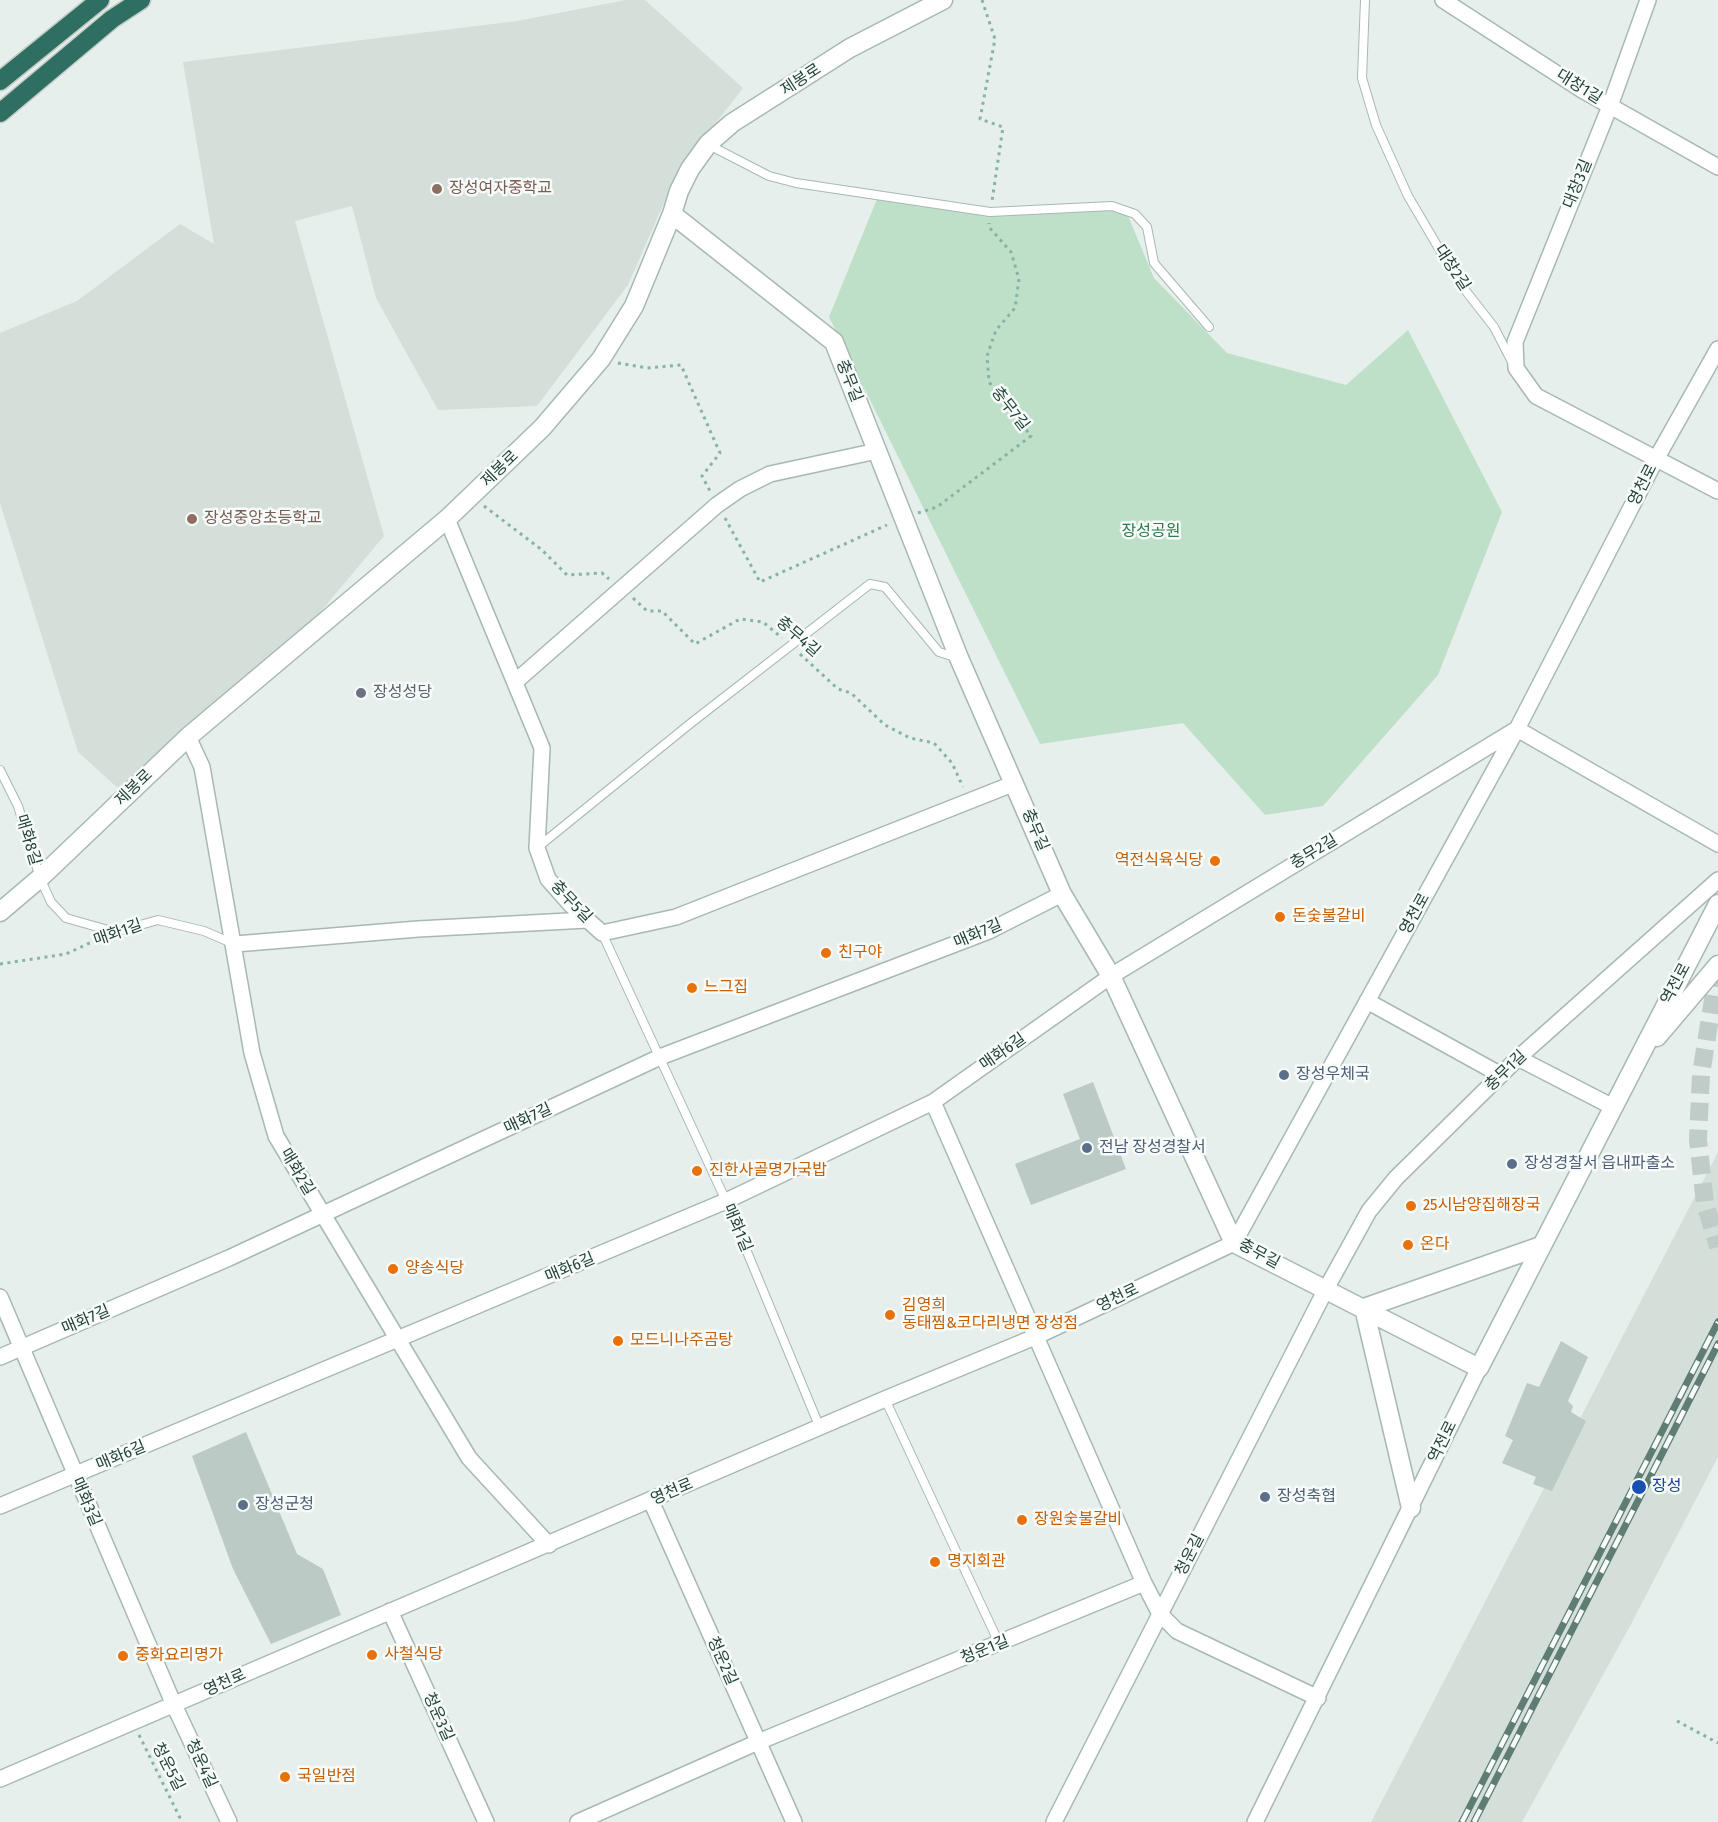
<!DOCTYPE html>
<meta charset="utf-8">
<style>
body{margin:0}
canvas{display:block;background:#e6efeb}
</style>
<canvas width="1718" height="1822"></canvas>
<script>
const g = document.querySelector('canvas').getContext('2d');
g.lineJoin = 'round';
function paint(path, color) { g.fillStyle = color; g.fill(path, 'evenodd'); }
const poly = rows => new Path2D(rows.map(r => 'M' + r).join(''));
function stroke(path, color, width, dash) { g.strokeStyle = color; g.lineWidth = width; g.lineCap = dash ? 'butt' : 'round'; g.setLineDash(dash || []); g.stroke(path); }
function write(font, color, halo, rows, align = 'center') {
  g.font = font + ' "Fira Sans Condensed","Noto Sans KR",sans-serif'; g.lineWidth = 5; g.setLineDash([]); g.textBaseline = 'middle'; g.strokeStyle = halo; g.fillStyle = color; for (const [text, x, y, turn = 0] of rows) {
    g.save(); g.translate(x, y); g.rotate((+turn || 0) * Math.PI / 180); g.textAlign = isNaN(turn) ? turn : align; if (halo) g.strokeText(text, 0, 0); g.fillText(text, 0, 0); g.restore();
  }
}
paint(poly([
 [626,0,645,0,743,88,677,173,628,285,537,406,438,410,376,298,352,206,295,221,384,536,317,616,119,789,78,752,0,503,0,333,77,301,180,224,214,244,183,62,517,21],
 [1718,1152,1718,1457,1630,1626,1522,1822,1371,1822]
]), '#d4dfda');
paint(poly([
 [879,194,990,212,1126,211,1154,278,1227,353,1346,385,1408,330,1502,512,1438,675,1323,806,1265,815,1183,723,1040,744,829,317]
]), '#bfe0c8');
paint(poly([
 [1093,1082,1126,1169,1031,1205,1015,1164,1080,1139,1063,1094],
 [1561,1341,1588,1357,1568,1401,1573,1406,1571,1412,1586,1421,1552,1491,1533,1484,1536,1477,1502,1463,1513,1440,1505,1436,1527,1383,1539,1387],
 [246,1432,297,1554,323,1569,341,1615,271,1644,233,1569,192,1456]
]), '#bbcac4');
stroke(poly([
 [1718,969,1701,1074,1698,1140,1705,1203,1718,1247]
]), '#bfccc8', 18, [18, 9]);
const service = poly([
 [1365,0,1362,78,1376,125,1408,196,1458,281,1494,327,1512,362],
 [709,145,769,176,796,183,990,212,1112,206,1135,214,1147,227,1154,263,1209,327],
 [0,770,18,806,40,878,51,902,66,918,115,932,158,920,204,931,234,944],
 [538,847,691,723,870,584,885,587,939,652,958,658],
 [602,933,726,1201,820,1428],
 [885,1399,999,1643]
]);
const minor = poly([
 [1443,0,1582,90,1718,167],
 [1648,0,1610,106,1515,342,1516,368,1536,396,1718,491],
 [447,519,542,748,537,848,548,879,571,905,602,933,676,917,1015,783],
 [515,682,717,505,740,489,770,474,877,451],
 [188,737,202,767,252,1053,276,1136,469,1458,549,1545],
 [235,944,418,929,587,920],
 [1367,1001,1501,1075],
 [1518,1058,1613,1107],
 [0,1297,174,1705,229,1822],
 [0,1357,229,1258,660,1057,989,931,1062,894],
 [651,1501,794,1822],
 [0,1506,726,1201,933,1102,1111,976,1517,729,1718,844],
 [1144,1583,1160,1614,1177,1631,1318,1698],
 [390,1611,486,1822],
 [0,1779,885,1399,1035,1337,1234,1243,1517,729,1655,461,1718,349],
 [578,1822,758,1742,1144,1583,933,1102],
 [1054,1822,1326,1289,1369,1211,1396,1178,1518,1058,1718,880],
 [1255,1822,1479,1368]
]);
const tertiary = poly([
 [672,214,834,342,959,658,1062,894,1111,976,1234,1243,1479,1368,1718,904],
 [0,912,40,878,188,737,447,519,542,428,601,359,634,306,672,214,679,191,690,169,708,144,732,123,850,48,943,0],
 [1657,1037,1718,965],
 [1411,1508,1364,1308,1541,1246]
]);
const motorway = poly([
 [0,81,100,0],
 [0,113,112,19,141,0]
]);
stroke(service, '#a8b8b2', 10);
stroke(minor, '#a8b8b2', 18);
stroke(tertiary, '#a8b8b2', 21);
stroke(motorway, '#c2cac8', 21);
stroke(poly([
 [982,0,995,39,980,119,1003,127,992,201],
 [618,363,647,368,681,365,720,453,702,476,710,491],
 [484,506,542,550,567,575,602,573,609,579],
 [918,513,937,507,1031,436,989,382,987,356,996,330,1015,308,1019,279,1011,252,989,227,989,223],
 [725,518,760,582,887,525],
 [633,598,647,611,662,611,695,644,740,619,763,622,782,638],
 [800,654,838,689,851,693,885,725,910,738,934,743,952,763,963,787],
 [0,964,66,954,96,940],
 [1677,1721,1718,1743],
 [139,1735,182,1822]
]), '#86b3a5', 3, [3, 4.5]);
stroke(service, '#fff', 8);
stroke(minor, '#fff', 15);
stroke(tertiary, '#fff', 18);
stroke(motorway, '#2f6f62', 18);
const rail = poly([
 [1462,1822,1718,1322],
 [1474,1822,1718,1344]
]);
stroke(rail, '#5f7d75', 7);
stroke(rail, '#f7fbf9', 4.5, [14]);
for (const [x, y, r, color] of [
 [437,189,6,"#8d6e63"],
 [192,519,6,"#8d6e63"],
 [361,693,6,"#6b7280"],
 [1215,861,6,"#e8710a"],
 [1280,917,6,"#e8710a"],
 [826,953,6,"#e8710a"],
 [692,988,6,"#e8710a"],
 [1284,1075,6,"#5c6f8a"],
 [1087,1148,6,"#5c6f8a"],
 [1512,1164,6,"#5c6f8a"],
 [697,1171,6,"#e8710a"],
 [1411,1206,6,"#e8710a"],
 [1408,1245,6,"#e8710a"],
 [393,1269,6,"#e8710a"],
 [890,1315,6,"#e8710a"],
 [618,1341,6,"#e8710a"],
 [1639,1487,8,"#1a4fb4"],
 [1265,1497,6,"#5c6f8a"],
 [243,1505,6,"#5c6f8a"],
 [1022,1520,6,"#e8710a"],
 [935,1562,6,"#e8710a"],
 [372,1655,6,"#e8710a"],
 [123,1656,6,"#e8710a"],
 [285,1777,6,"#e8710a"]
]) { const dot = new Path2D(); dot.arc(x, y, r, 0, 2 * Math.PI); g.fillStyle = color; g.fill(dot); stroke(dot, '#f7fbf9', 2); }
write('16px', '#24423a', '#f7fbf9', [
 ["제봉로",801,80,-33],
 ["대창1길",1579,87,32],
 ["대창3길",1578,184,-68],
 ["대창2길",1452,268,57],
 ["충무길",849,381,68],
 ["충무7길",1010,409,52],
 ["제봉로",500,469,-44],
 ["영천로",1643,485,-63],
 ["충무4길",798,637,41],
 ["제봉로",134,788,-44],
 ["충무길",1035,830,67],
 ["매화8길",28,840,73],
 ["충무2길",1314,852,-31],
 ["충무5길",571,902,46],
 ["영천로",1415,914,-61],
 ["매화1길",118,933,-19],
 ["매화7길",978,934,-23],
 ["역전로",1676,984,-62],
 ["매화6길",1003,1052,-35],
 ["충무1길",1506,1071,-44],
 ["매화7길",528,1119,-25],
 ["매화2길",297,1172,59],
 ["매화1길",737,1228,67],
 ["충무길",1259,1254,28],
 ["매화6길",570,1268,-23],
 ["영천로",1118,1298,-26],
 ["매화7길",86,1320,-23],
 ["역전로",1443,1442,-64],
 ["매화6길",121,1456,-23],
 ["영천로",672,1492,-23],
 ["매화3길",86,1502,67],
 ["청운길",1190,1555,-63],
 ["청운1길",985,1650,-22],
 ["청운2길",722,1661,66],
 ["영천로",225,1683,-24],
 ["청운3길",438,1717,66],
 ["청운4길",201,1764,65],
 ["청운5길",168,1767,63]
]);
write('16px', '#785e54', '#f7fbf9', [
 ["장성여자중학교",449,189],
 ["장성중앙초등학교",204,519]
], 'left');
write('16px', '#2d7a4b', '#f7fbf9', [
 ["장성공원",1151,532]
]);
write('16px', '#5b616d', '#f7fbf9', [
 ["장성성당",373,693]
], 'left');
write('16px', '#c56008', '#f7fbf9', [
 ["역전식육식당",1203,861,"right"],
 ["돈숯불갈비",1292,917],
 ["친구야",838,953],
 ["느그집",704,988],
 ["진한사골명가국밥",709,1171],
 ["25시남양집해장국",1423,1206],
 ["온다",1420,1245],
 ["양송식당",405,1269],
 ["김영희",902,1306],
 ["동태찜&코다리냉면 장성점",902,1324],
 ["모드니나주곰탕",630,1341],
 ["장원숯불갈비",1034,1520],
 ["명지회관",947,1562],
 ["사철식당",384,1655],
 ["중화요리명가",135,1656],
 ["국일반점",297,1777]
], 'left');
write('16px', '#4e5e75', '#f7fbf9', [
 ["장성우체국",1296,1075],
 ["전남 장성경찰서",1099,1148],
 ["장성경찰서 읍내파출소",1524,1164],
 ["장성축협",1277,1497],
 ["장성군청",255,1505]
], 'left');
write('16px', '#164399', '#f7fbf9', [
 ["장성",1652,1487]
], 'left');
</script>
